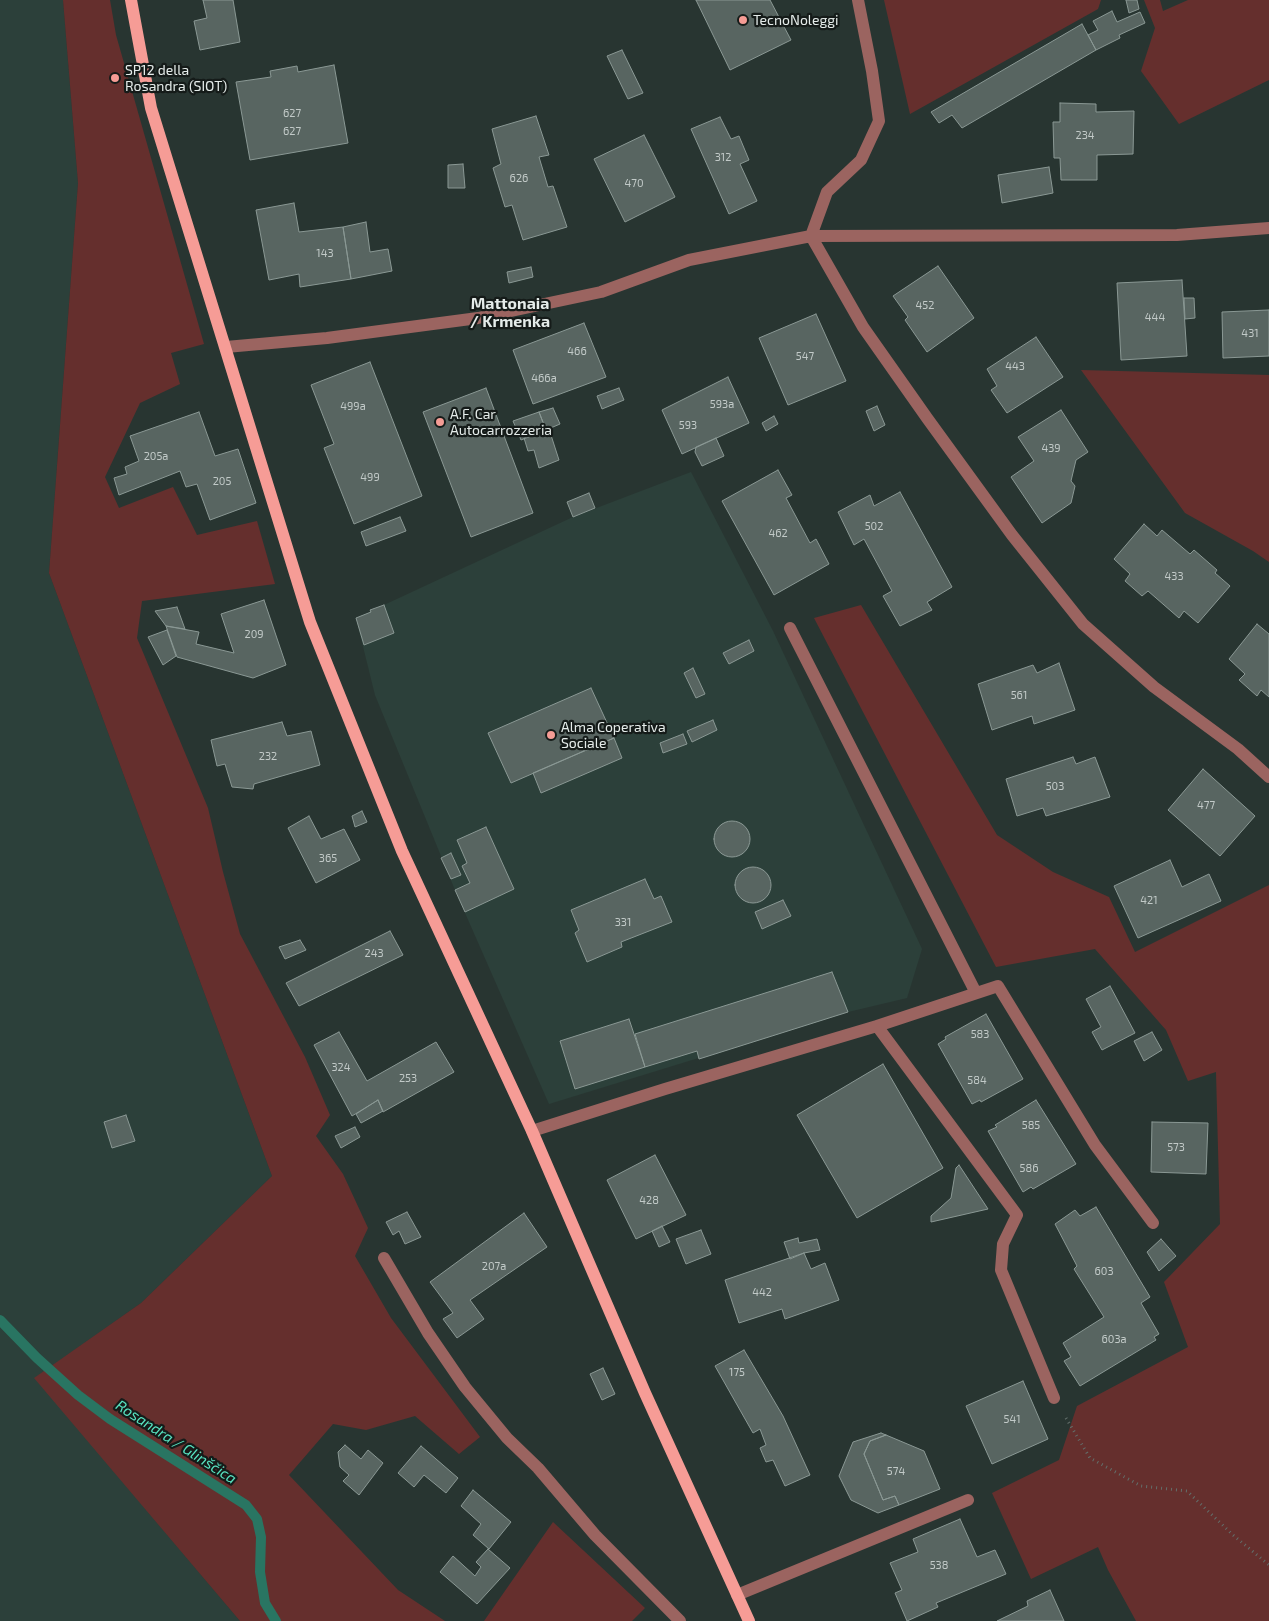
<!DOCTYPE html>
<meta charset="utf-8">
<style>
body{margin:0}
canvas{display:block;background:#283531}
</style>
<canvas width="1269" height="1621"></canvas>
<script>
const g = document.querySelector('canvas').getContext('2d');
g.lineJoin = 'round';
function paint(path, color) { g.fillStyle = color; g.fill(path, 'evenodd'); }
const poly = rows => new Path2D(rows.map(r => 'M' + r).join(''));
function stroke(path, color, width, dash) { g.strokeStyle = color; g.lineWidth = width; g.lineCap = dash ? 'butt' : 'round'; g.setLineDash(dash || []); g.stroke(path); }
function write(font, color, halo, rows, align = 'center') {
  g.font = font + ' "Exo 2",sans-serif'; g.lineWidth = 4.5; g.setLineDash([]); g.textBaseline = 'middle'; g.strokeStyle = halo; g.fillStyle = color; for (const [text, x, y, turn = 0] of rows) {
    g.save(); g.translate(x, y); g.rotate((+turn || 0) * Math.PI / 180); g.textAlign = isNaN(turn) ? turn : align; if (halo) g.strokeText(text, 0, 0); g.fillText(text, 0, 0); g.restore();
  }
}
paint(poly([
 [0,0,63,0,78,183,49,573,272,1176,141,1303,35,1378,240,1621,0,1621],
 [691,472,773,631,922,949,907,998,848,1012,549,1104,455,890,375,695,356,618,370,612,370,610,384,605,573,517]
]), '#2c403a');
paint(poly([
 [63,0,110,0,116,35,204,344,171,353,180,384,140,403,105,477,119,508,173,487,197,535,257,521,275,584,142,601,137,638,208,808,223,872,240,934,305,1057,330,1115,316,1136,343,1174,368,1228,355,1256,391,1318,480,1437,459,1454,415,1416,366,1430,333,1424,289,1475,398,1590,445,1621,240,1621,34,1378,141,1303,272,1176,49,573,78,183],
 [884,0,1101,0,1098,9,910,114],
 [1144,0,1160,0,1163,11,1188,0,1269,0,1269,80,1179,124,1141,71,1155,28],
 [1081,370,1269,375,1269,562,1253,551,1185,513],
 [861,605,997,835,1053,872,1109,897,1135,952,1269,885,1269,1621,1136,1621,1108,1570,1098,1547,1031,1579,992,1493,1059,1460,1077,1406,1188,1347,1164,1282,1220,1224,1216,1072,1188,1081,1166,1030,1095,949,996,967,814,618],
 [553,1522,645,1608,632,1621,484,1621]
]), '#652f2d');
stroke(poly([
 [0,1320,37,1358,78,1395,110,1419,246,1505,257,1519,261,1537,260,1572,265,1603,276,1621]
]), '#297562', 10);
const building = poly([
 [203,0,233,0,240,42,200,50,194,21,207,18,203,0],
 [696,0,770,0,791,40,730,70,696,0],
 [1126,0,1137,0,1139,9,1129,13,1126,0],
 [1112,11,1117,22,1140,12,1145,23,1119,35,1120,38,1096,50,1088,35,1098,30,1093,21,1112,11],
 [1082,24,1096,50,962,128,952,115,939,123,931,112,1082,24],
 [622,50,643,93,628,99,607,56,622,50],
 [334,65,348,143,250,160,236,82,271,77,270,71,297,66,298,72,334,65],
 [1060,103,1096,104,1096,112,1134,111,1133,154,1097,155,1097,180,1061,180,1060,158,1054,158,1053,122,1060,122,1060,103],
 [536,116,549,155,539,157,548,187,553,186,567,227,523,240,512,205,505,207,493,168,501,164,492,129,536,116],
 [720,117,731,139,739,136,749,160,740,164,757,201,729,214,691,129,720,117],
 [644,135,675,197,625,222,594,159,644,135],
 [463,164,465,188,448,188,448,165,463,164],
 [1049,167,1053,193,1002,203,998,175,1049,167],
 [294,203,299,232,343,227,351,279,300,287,299,274,269,280,256,210,294,203],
 [366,222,370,252,388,249,392,271,351,279,343,227,366,222],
 [938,266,974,318,927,352,905,320,908,317,893,296,938,266],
 [531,267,533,277,509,283,507,272,531,267],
 [1182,280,1187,356,1121,360,1117,283,1182,280],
 [1184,298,1194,298,1195,318,1185,319,1184,298],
 [1269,310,1269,356,1223,358,1222,312,1269,310],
 [816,314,846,381,788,405,759,338,816,314],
 [584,323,606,377,533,404,513,350,584,323],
 [1036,337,1063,377,1007,413,991,390,997,386,987,369,1036,337],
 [370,362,422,496,354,524,324,448,334,444,311,385,370,362],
 [728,377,749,423,682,454,662,410,728,377],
 [486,388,533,513,471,537,423,412,486,388],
 [619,388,624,400,602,409,597,396,619,388],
 [877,406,885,425,874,431,866,411,877,406],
 [553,408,560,424,546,430,539,412,553,408],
 [1061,410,1088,452,1076,460,1071,481,1075,486,1071,503,1042,523,1011,477,1034,461,1018,437,1061,410],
 [199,412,215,456,238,449,256,503,210,520,197,484,186,487,180,471,119,495,114,478,127,474,125,467,139,461,130,436,199,412],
 [539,412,546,430,521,440,513,421,539,412],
 [774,416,778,424,766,431,762,423,774,416],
 [549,429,559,460,539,468,534,450,528,451,524,438,549,429],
 [716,438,724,456,702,466,695,452,696,447,716,438],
 [778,470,792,495,786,498,810,543,816,539,829,564,774,595,722,501,778,470],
 [900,492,952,587,927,602,932,610,900,626,883,596,892,591,864,539,854,545,838,512,870,495,874,506,900,492],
 [589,493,595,508,573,517,567,502,589,493],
 [400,517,406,531,366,546,361,532,400,517],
 [1144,524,1157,536,1162,530,1190,554,1194,550,1217,570,1215,573,1230,586,1198,623,1184,611,1179,618,1148,591,1142,596,1125,581,1130,574,1114,559,1144,524],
 [264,600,286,665,253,678,177,657,166,626,199,632,196,644,234,653,221,614,264,600],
 [384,605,394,633,364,645,356,618,371,612,370,610,384,605],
 [177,607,185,629,166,626,155,611,177,607],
 [1257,624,1269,634,1269,697,1261,690,1257,696,1239,680,1245,674,1229,659,1257,624],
 [167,630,176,656,163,665,148,637,167,630],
 [749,640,754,651,729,664,723,653,749,640],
 [1059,663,1075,710,1034,724,1032,716,992,730,978,684,1033,665,1037,673,1059,663],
 [693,668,705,694,696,698,684,673,693,668],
 [591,688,614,738,511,783,488,733,591,688],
 [713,720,717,730,692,742,687,731,713,720],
 [282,722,287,736,311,731,320,765,254,784,253,789,232,787,225,764,217,766,211,740,282,722],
 [683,734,687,744,663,753,660,743,683,734],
 [614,738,622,758,541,793,533,773,614,738],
 [1073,757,1076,764,1095,757,1110,797,1046,816,1043,808,1017,816,1006,779,1073,757],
 [1203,769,1255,816,1220,856,1168,810,1203,769],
 [362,811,367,822,355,827,352,816,362,811],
 [309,816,321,839,344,829,360,860,316,883,288,828,309,816],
 '714 839a18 18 0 1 1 36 0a18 18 0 1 1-36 0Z',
 [486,827,514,889,465,912,455,890,470,883,462,866,467,863,457,840,486,827],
 [451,853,461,875,451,879,441,858,451,853],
 [1170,860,1182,887,1209,874,1221,901,1138,938,1114,886,1170,860],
 '735 885a18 18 0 1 1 36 0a18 18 0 1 1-36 0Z',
 [645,879,654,899,661,896,672,922,621,942,622,947,587,962,575,933,579,930,571,910,645,879],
 [783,900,791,916,762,929,755,912,783,900],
 [390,931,403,955,299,1006,286,983,390,931],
 [300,940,306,950,285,959,279,947,300,940],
 [832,972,848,1012,699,1059,697,1051,645,1067,635,1034,832,972],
 [1110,986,1135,1033,1102,1050,1092,1032,1101,1027,1086,999,1110,986],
 [986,1014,1023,1079,981,1102,980,1100,972,1104,938,1044,946,1039,945,1037,986,1014],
 [629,1019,645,1067,575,1089,560,1041,629,1019],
 [339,1032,367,1081,436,1042,454,1072,383,1112,378,1100,352,1116,314,1045,339,1032],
 [1152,1032,1162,1050,1144,1061,1134,1041,1152,1032],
 [883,1064,943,1168,857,1218,797,1115,883,1064],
 [378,1100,383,1111,361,1123,356,1114,378,1100],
 [1036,1100,1076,1164,1033,1189,1031,1187,1023,1192,988,1131,997,1127,995,1125,1036,1100],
 [126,1115,135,1141,112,1148,104,1122,126,1115],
 [1152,1122,1208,1123,1206,1174,1151,1172,1152,1122],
 [355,1127,360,1137,341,1148,335,1136,355,1127],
 [655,1155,686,1215,636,1239,607,1180,655,1155],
 [959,1165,988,1209,931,1222,931,1216,951,1198,956,1168,959,1165],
 [1096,1207,1150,1297,1141,1303,1159,1334,1154,1337,1156,1340,1080,1386,1064,1361,1071,1357,1063,1343,1104,1317,1074,1269,1077,1266,1055,1224,1075,1210,1080,1216,1096,1207],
 [407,1212,421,1237,405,1244,399,1231,393,1235,386,1222,407,1212],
 [524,1213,547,1247,470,1300,484,1319,457,1338,443,1319,453,1313,430,1282,524,1213],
 [662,1226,670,1242,659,1247,652,1231,662,1226],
 [701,1230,711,1254,686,1264,676,1239,701,1230],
 [798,1238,799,1243,817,1239,820,1250,804,1253,790,1259,784,1242,798,1238],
 [1161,1239,1176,1256,1159,1271,1147,1252,1161,1239],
 [804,1253,811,1269,825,1263,839,1300,785,1319,782,1309,739,1323,725,1280,804,1253],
 [744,1350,783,1416,810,1475,785,1486,773,1460,766,1462,760,1448,766,1445,760,1429,753,1433,715,1366,744,1350],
 [603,1368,615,1394,602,1400,590,1374,603,1368],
 [1023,1381,1048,1439,992,1464,966,1406,1023,1381],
 [881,1433,886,1435,870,1441,864,1454,883,1500,895,1496,899,1505,878,1513,851,1500,839,1476,853,1442,881,1433],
 [886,1435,924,1451,940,1489,899,1505,895,1496,883,1500,864,1454,870,1441,886,1435],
 [345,1445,361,1459,368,1450,383,1463,359,1495,343,1481,349,1475,340,1467,338,1452,345,1445],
 [421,1446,458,1478,446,1493,424,1475,414,1487,398,1473,421,1446],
 [473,1490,511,1522,489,1549,473,1535,481,1524,461,1506,473,1490],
 [960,1519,977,1557,995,1550,1006,1574,936,1603,938,1607,907,1621,895,1593,902,1590,890,1563,918,1552,913,1539,960,1519],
 [488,1549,510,1568,477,1604,440,1572,453,1556,475,1576,481,1567,476,1562,488,1549],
 [1050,1590,1064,1621,997,1621,1028,1606,1027,1601,1050,1590]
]);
paint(building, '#586561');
stroke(building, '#8a9894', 1);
stroke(poly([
 [1066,1418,1090,1458,1141,1486,1187,1491,1233,1535,1269,1565]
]), '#636f6b', 3, [1, 4]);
stroke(poly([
 [858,0,872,71,879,121,861,160,827,192,811,236,863,327,927,418,1012,535,1083,624,1154,687,1238,749,1269,777],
 [226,347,327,338,478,318,601,292,689,260,811,236,1177,235,1269,228],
 [790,628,976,993],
 [877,1026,1017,1215,1003,1244,1001,1270,1054,1398],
 [532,1131,665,1089,877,1026,998,986,1095,1145,1153,1223],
 [384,1258,428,1333,465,1387,507,1438,538,1468,595,1535,680,1621],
 [737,1595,968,1500]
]), '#9b6460', 12);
stroke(poly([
 [131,0,151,108,310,622,402,851,532,1131,645,1393,749,1621]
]), '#f69c96', 12);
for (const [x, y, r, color] of [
 [743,20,5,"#f59c95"],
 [115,78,5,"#f59c95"],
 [440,422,5,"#f59c95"],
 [551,735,5,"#f59c95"]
]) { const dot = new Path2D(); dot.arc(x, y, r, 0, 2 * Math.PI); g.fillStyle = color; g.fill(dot); stroke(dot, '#151b19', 2); }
write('11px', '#c2cac8', null, [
 ["627",292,113],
 ["627",292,131],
 ["234",1085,135],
 ["312",723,157],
 ["626",519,178],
 ["470",634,183],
 ["143",325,253],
 ["452",925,305],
 ["444",1155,317],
 ["431",1250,333],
 ["466",577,351],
 ["547",805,356],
 ["443",1015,366],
 ["466a",544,378],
 ["593a",722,404],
 ["499a",353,406],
 ["593",688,425],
 ["439",1051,448],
 ["205a",156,456],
 ["499",370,477],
 ["205",222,481],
 ["502",874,526],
 ["462",778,533],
 ["433",1174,576],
 ["209",254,634],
 ["561",1019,695],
 ["232",268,756],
 ["503",1055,786],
 ["477",1206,805],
 ["365",328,858],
 ["421",1149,900],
 ["331",623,922],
 ["243",374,953],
 ["583",980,1034],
 ["324",341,1067],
 ["253",408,1078],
 ["584",977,1080],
 ["585",1031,1125],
 ["573",1176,1147],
 ["586",1029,1168],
 ["428",649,1200],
 ["207a",494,1266],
 ["603",1104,1271],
 ["442",762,1292],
 ["603a",1114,1339],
 ["175",737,1372],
 ["541",1012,1419],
 ["574",896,1471],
 ["538",939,1565]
]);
write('14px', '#e5ecea', '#151b19', [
 ["TecnoNoleggi",753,20],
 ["SP12 della",125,70],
 ["Rosandra (SIOT)",125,86],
 ["A.F. Car",450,414],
 ["Autocarrozzeria",450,430],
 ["Alma Coperativa",561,727],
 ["Sociale",561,743]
], 'left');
write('italic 15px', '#58e3c1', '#151b19', [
 ["Rosandra / Glinščica",176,1442,33]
]);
write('bold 16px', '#e5ecea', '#151b19', [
 ["Mattonaia",510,304],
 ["/ Krmenka",510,322]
]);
</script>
